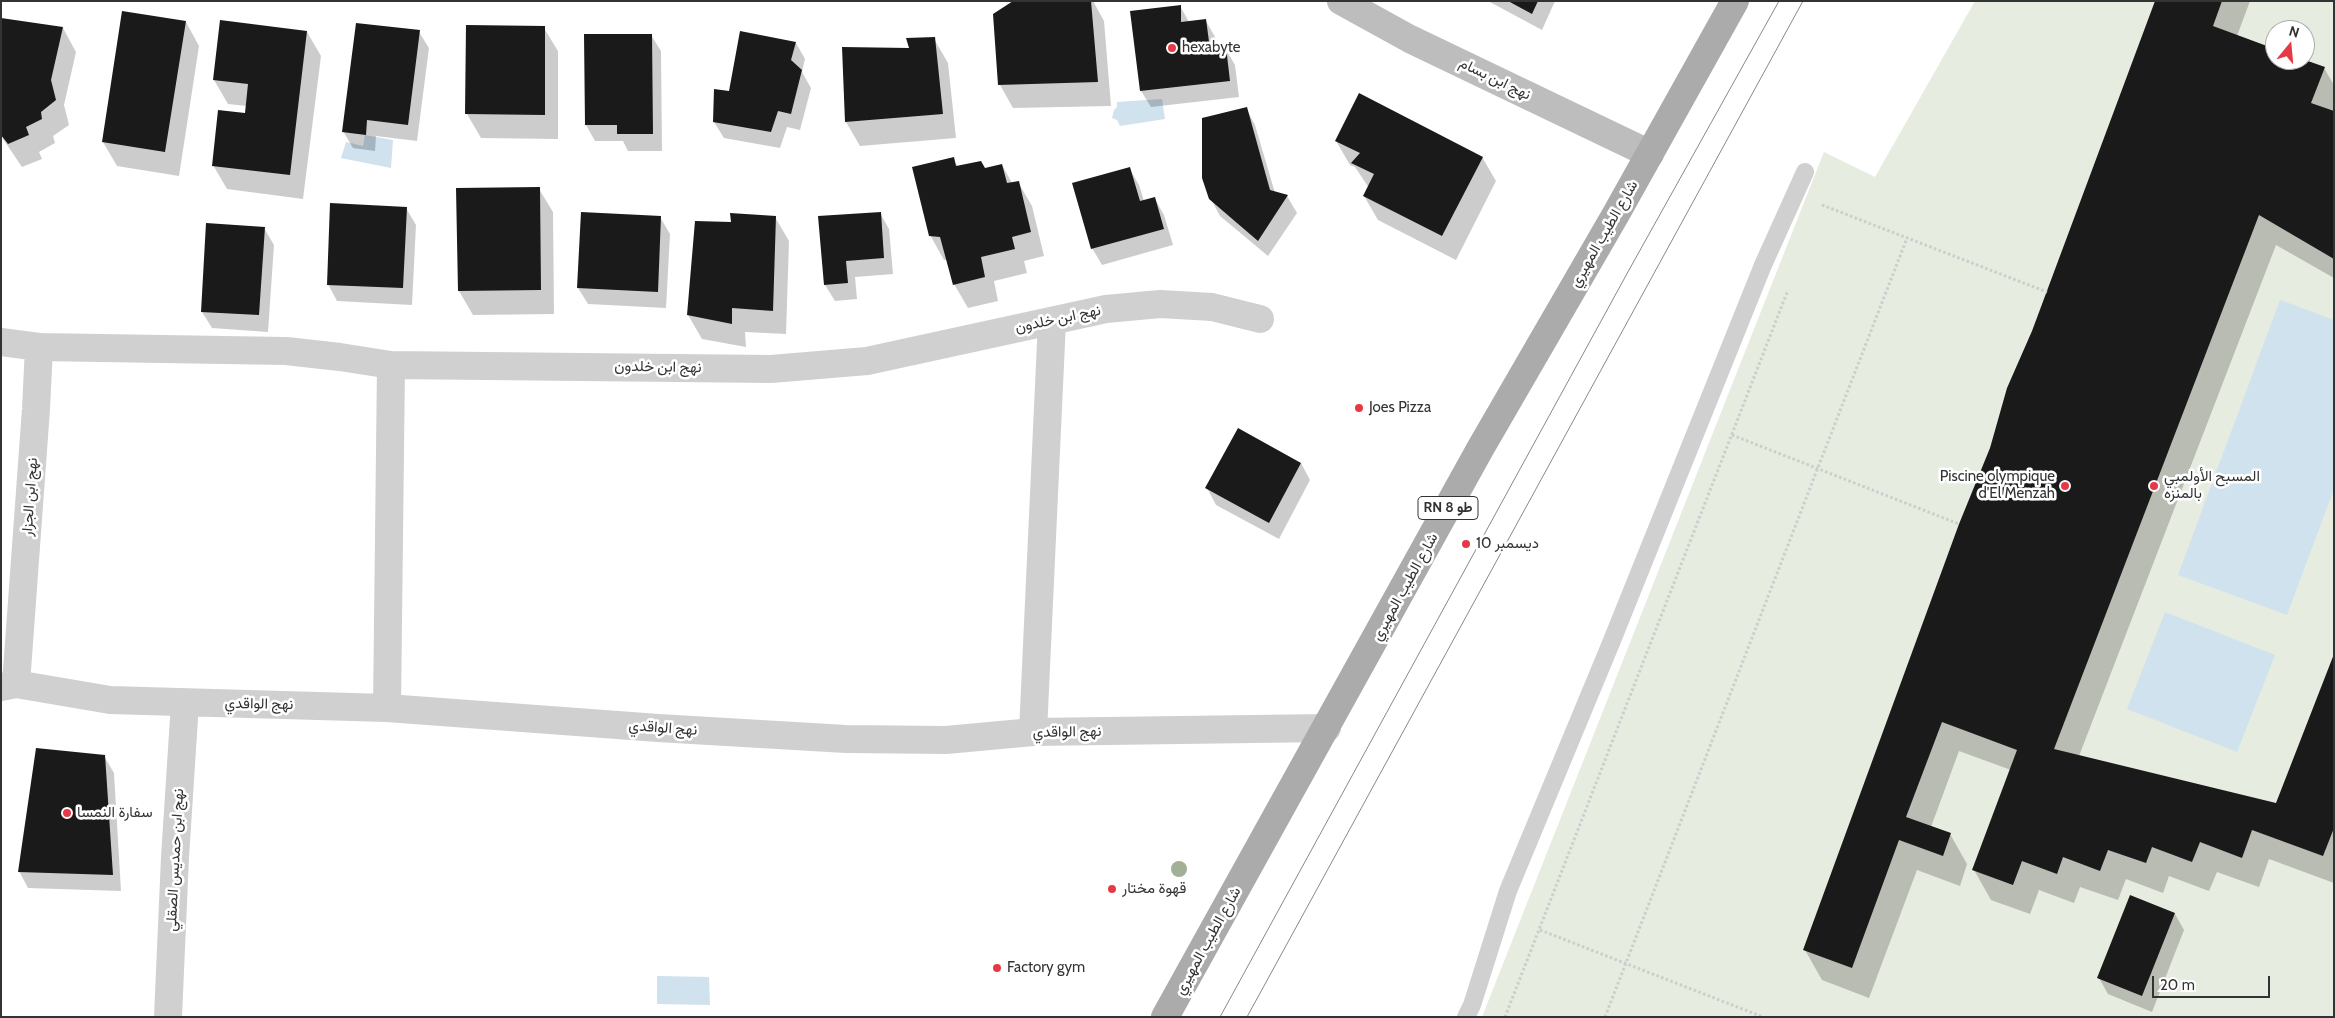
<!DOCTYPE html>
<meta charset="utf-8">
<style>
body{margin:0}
#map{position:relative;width:2335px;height:1018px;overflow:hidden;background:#fff;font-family:Cabin,sans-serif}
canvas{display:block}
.frame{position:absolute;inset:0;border:2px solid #333;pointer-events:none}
.north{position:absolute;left:2265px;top:20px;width:50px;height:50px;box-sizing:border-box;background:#fff;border:1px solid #adadad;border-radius:50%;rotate:17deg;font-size:14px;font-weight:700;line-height:20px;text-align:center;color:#333}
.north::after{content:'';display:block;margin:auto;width:18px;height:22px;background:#e63946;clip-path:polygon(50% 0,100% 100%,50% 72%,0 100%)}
.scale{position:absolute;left:2152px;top:976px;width:118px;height:22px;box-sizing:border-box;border:2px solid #333;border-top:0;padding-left:6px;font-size:15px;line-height:18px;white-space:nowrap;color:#333;-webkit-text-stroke:4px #fff;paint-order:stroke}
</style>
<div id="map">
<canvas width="2335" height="1018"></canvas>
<div class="frame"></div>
<div class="north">N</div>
<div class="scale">20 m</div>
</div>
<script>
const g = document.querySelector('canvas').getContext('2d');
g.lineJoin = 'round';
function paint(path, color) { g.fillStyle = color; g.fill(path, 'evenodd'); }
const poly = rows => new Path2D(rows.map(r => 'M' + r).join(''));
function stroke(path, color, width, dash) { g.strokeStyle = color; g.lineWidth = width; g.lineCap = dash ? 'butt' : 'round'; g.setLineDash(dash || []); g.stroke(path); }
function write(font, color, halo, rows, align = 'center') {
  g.font = font + ' Cabin,Vazirmatn,sans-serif'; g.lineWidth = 5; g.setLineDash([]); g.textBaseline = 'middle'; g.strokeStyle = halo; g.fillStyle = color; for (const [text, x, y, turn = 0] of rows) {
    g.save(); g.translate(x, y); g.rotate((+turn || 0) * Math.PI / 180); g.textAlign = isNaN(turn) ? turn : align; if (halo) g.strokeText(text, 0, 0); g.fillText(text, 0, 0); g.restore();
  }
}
paint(poly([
 [1975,1,2334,1,2334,1017,1482,1017,1824,152,1875,177],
 [2275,30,2305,30,2305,60,2275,60]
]), '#e6ecdf');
paint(poly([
 [1162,99,1165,119,1120,126,1117,120,1112,118,1114,110,1117,107,1117,102],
 [365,135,393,140,391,168,341,158,346,142,363,146],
 [2280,300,2334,320,2334,489,2287,615,2178,575],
 [2165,612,2275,655,2237,752,2127,709],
 [657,976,709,977,710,1005,657,1004]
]), '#cfe2ee');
paint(poly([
 [1015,1,1093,1,1104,21,1111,106,1013,108,1000,85],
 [1488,1,1555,1,1542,30],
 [2156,1,2250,1,2237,36,2275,50,2275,60,2303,60,2324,68,2334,85,2334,278,2276,245,2079,756,2277,805,2334,657,2334,883,2269,859,2259,887,2217,872,2209,891,2169,876,2163,893,2126,879,2118,900,2080,887,2074,903,2039,890,2030,914,1991,900,1974,870,2011,770,1959,751,1931,827,1950,834,1967,864,1960,886,1917,870,1869,998,1822,980,1805,950],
 [1180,6,1189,22,1206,21,1215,37,1217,50,1225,48,1235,65,1239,97,1151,107,1141,91],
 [1,19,63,28,76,52,64,105,69,125,53,136,55,143,39,152,42,159,22,167,1,136],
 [186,22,199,46,179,176,117,166,103,142],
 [544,28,558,51,558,139,481,138,467,114],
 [307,32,321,56,303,199,227,189,213,165,246,114,247,106,228,104,214,80],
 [419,32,429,48,417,141,376,136,375,151,353,148,343,131],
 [651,35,661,51,662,151,628,151,623,141,595,141,586,125],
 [934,39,948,63,956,138,860,146,846,122,911,49],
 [796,43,805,59,802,72,811,88,800,130,787,127,780,148,724,138,714,122,730,93],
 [1246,108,1255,125,1275,193,1287,196,1297,213,1268,256,1220,216,1211,199],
 [1336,141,1482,157,1496,181,1456,260,1378,220,1364,196,1369,188,1355,167,1350,165],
 [953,158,958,167,984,170,1002,165,1012,183,1018,182,1032,206,1044,256,1024,261,1027,273,994,281,998,301,968,308,954,284,948,260,944,260,930,235],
 [1129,168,1139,185,1144,201,1155,199,1164,215,1173,245,1102,265,1092,248],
 [539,189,553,212,554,314,473,315,459,291,458,190],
 [406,208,416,225,412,305,337,301,328,284],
 [880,213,889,229,893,274,855,277,857,299,835,301,825,285],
 [660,217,670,234,666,308,588,304,578,288],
 [775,217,789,241,786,334,745,332,746,347,702,339,688,315,733,223],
 [264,228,274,245,268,332,212,328,202,312],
 [1301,463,1310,480,1279,539,1216,505,1207,488],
 [104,756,114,773,121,891,28,888,19,871],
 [2175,914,2184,930,2152,1012,2108,994,2099,978]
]), '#0003');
paint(poly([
 [1013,1,1091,1,1098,82,998,85,993,14],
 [1508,1,1538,1,1532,14],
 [2155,1,2222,1,2213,26,2275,49,2275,60,2305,60,2325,67,2311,103,2334,111,2334,259,2259,215,2054,749,2276,803,2334,654,2334,828,2323,856,2252,830,2242,858,2200,842,2192,862,2152,847,2146,863,2108,850,2100,871,2063,857,2057,874,2022,861,2013,885,1972,870,2017,750,1942,722,1906,817,1951,833,1943,856,1899,840,1852,968,1803,950,1959,524,1990,448,2007,388,2032,331],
 [1181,5,1181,22,1206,19,1210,49,1226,47,1230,81,1140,91,1130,11],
 [122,11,186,21,165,152,102,142],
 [1,18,63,27,51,80,56,100,41,112,42,119,26,127,29,135,8,144,1,135],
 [220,20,307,31,290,175,212,166,218,110,245,113,248,84,213,80],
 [356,23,420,30,408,125,367,120,366,135,342,132],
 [466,25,545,26,545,115,465,114],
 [740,31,796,42,791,60,802,70,791,114,778,111,771,132,713,122,714,89,729,91],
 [584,34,652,34,653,134,617,134,617,125,585,125],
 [935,37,943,114,845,122,842,47,909,48,906,38],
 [1359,93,1483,157,1442,236,1363,196,1374,174,1351,163,1360,153,1335,141],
 [1247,107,1270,190,1288,195,1258,241,1209,199,1202,178,1202,118],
 [954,157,956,166,981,161,985,168,1002,164,1007,183,1019,181,1031,232,1012,237,1015,249,981,257,985,277,953,285,940,237,929,236,912,167],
 [1130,167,1140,201,1155,197,1164,229,1091,249,1072,183],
 [540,187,541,290,458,291,456,188],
 [330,203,407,207,403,288,327,285],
 [581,212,661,216,658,292,577,288],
 [881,212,884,258,846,261,848,283,824,285,818,216],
 [730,213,776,216,773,311,732,308,732,324,687,315,695,221,731,222],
 [206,223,265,227,259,315,201,312],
 [1238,428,1301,463,1269,523,1205,488],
 [36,748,105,755,113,875,18,872],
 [2130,895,2175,913,2142,996,2097,978]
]), '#1a1a1a');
stroke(poly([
 [1822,205,2047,292],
 [1732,435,1959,524],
 [1540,930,1763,1017],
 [1505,1017,1788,290],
 [1605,1017,1907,238]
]), '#cdcdcd', 3, [2.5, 2.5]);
stroke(poly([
 [1466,1017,1472,1005,1508,891,1611,643,1763,265,1805,172]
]), '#d0d0d0', 18);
stroke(poly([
 [1,342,39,347,36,409,16,684],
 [39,347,286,351,340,357,391,365],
 [1,687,16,684,110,700,387,708,658,728,846,739,946,740,1033,732,1327,728],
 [387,708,391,365,771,369,867,361,1106,309,1160,304,1212,307,1260,319],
 [1033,732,1052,321],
 [168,1017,175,857,185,703]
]), '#d0d0d0', 28);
stroke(poly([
 [1341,1,1410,39,1650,154]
]), '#bdbdbd', 28);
stroke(poly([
 [1165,1017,1480,449,1616,214,1735,1]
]), '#ababab', 28);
stroke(poly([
 [1220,1017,1629,270,1779,1],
 [1247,1017,1803,1]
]), '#888', 1);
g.fillStyle = '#a2b095';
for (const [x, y] of [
 [1179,869]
]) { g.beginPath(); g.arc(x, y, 8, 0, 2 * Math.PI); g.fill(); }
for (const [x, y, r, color] of [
 [1172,48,5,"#e63946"],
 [1359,408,5,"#e63946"],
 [2065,486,5,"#e63946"],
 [2154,486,5,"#e63946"],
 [1466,544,5,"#e63946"],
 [67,813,5,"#e63946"],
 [1112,889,5,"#e63946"],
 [997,968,5,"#e63946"]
]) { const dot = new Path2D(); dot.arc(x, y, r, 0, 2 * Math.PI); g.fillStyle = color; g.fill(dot); stroke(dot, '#fff', 2); }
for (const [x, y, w] of [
 [1448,508,60]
]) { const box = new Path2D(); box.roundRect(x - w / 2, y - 11.5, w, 23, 4); g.fillStyle = '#fff'; g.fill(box); stroke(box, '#333', 1); }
write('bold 14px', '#333', null, [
 ["RN 8 طو",1448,508]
]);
write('15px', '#333', '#fff', [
 ["hexabyte",1182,48],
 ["Joes Pizza",1369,408],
 ["Piscine olympique",2055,477,"right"],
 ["d'El Menzah",2055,494,"right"],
 ["المسبح الأولمبي",2164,477],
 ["بالمنزه",2164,494],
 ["10 ديسمبر",1476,544],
 ["سفارة النمسا",77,813],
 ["قهوة مختار",1122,889],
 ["Factory gym",1007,968]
], 'left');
write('15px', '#333', '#fff', [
 ["نهج ابن بسام",1495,79,26],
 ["شارع الطيب المهيري",1604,234,-60],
 ["نهج ابن خلدون",1058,319,-12],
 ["نهج ابن خلدون",658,367,1],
 ["نهج ابن الجزار",30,497,-86],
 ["شارع الطيب المهيري",1405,587,-61],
 ["نهج الواقدي",259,704,1],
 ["نهج الواقدي",663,728,4],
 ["نهج الواقدي",1067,732,-1],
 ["نهج ابن حمديس الصقلي",175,860,-87],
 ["شارع الطيب المهيري",1208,941,-61]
]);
</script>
